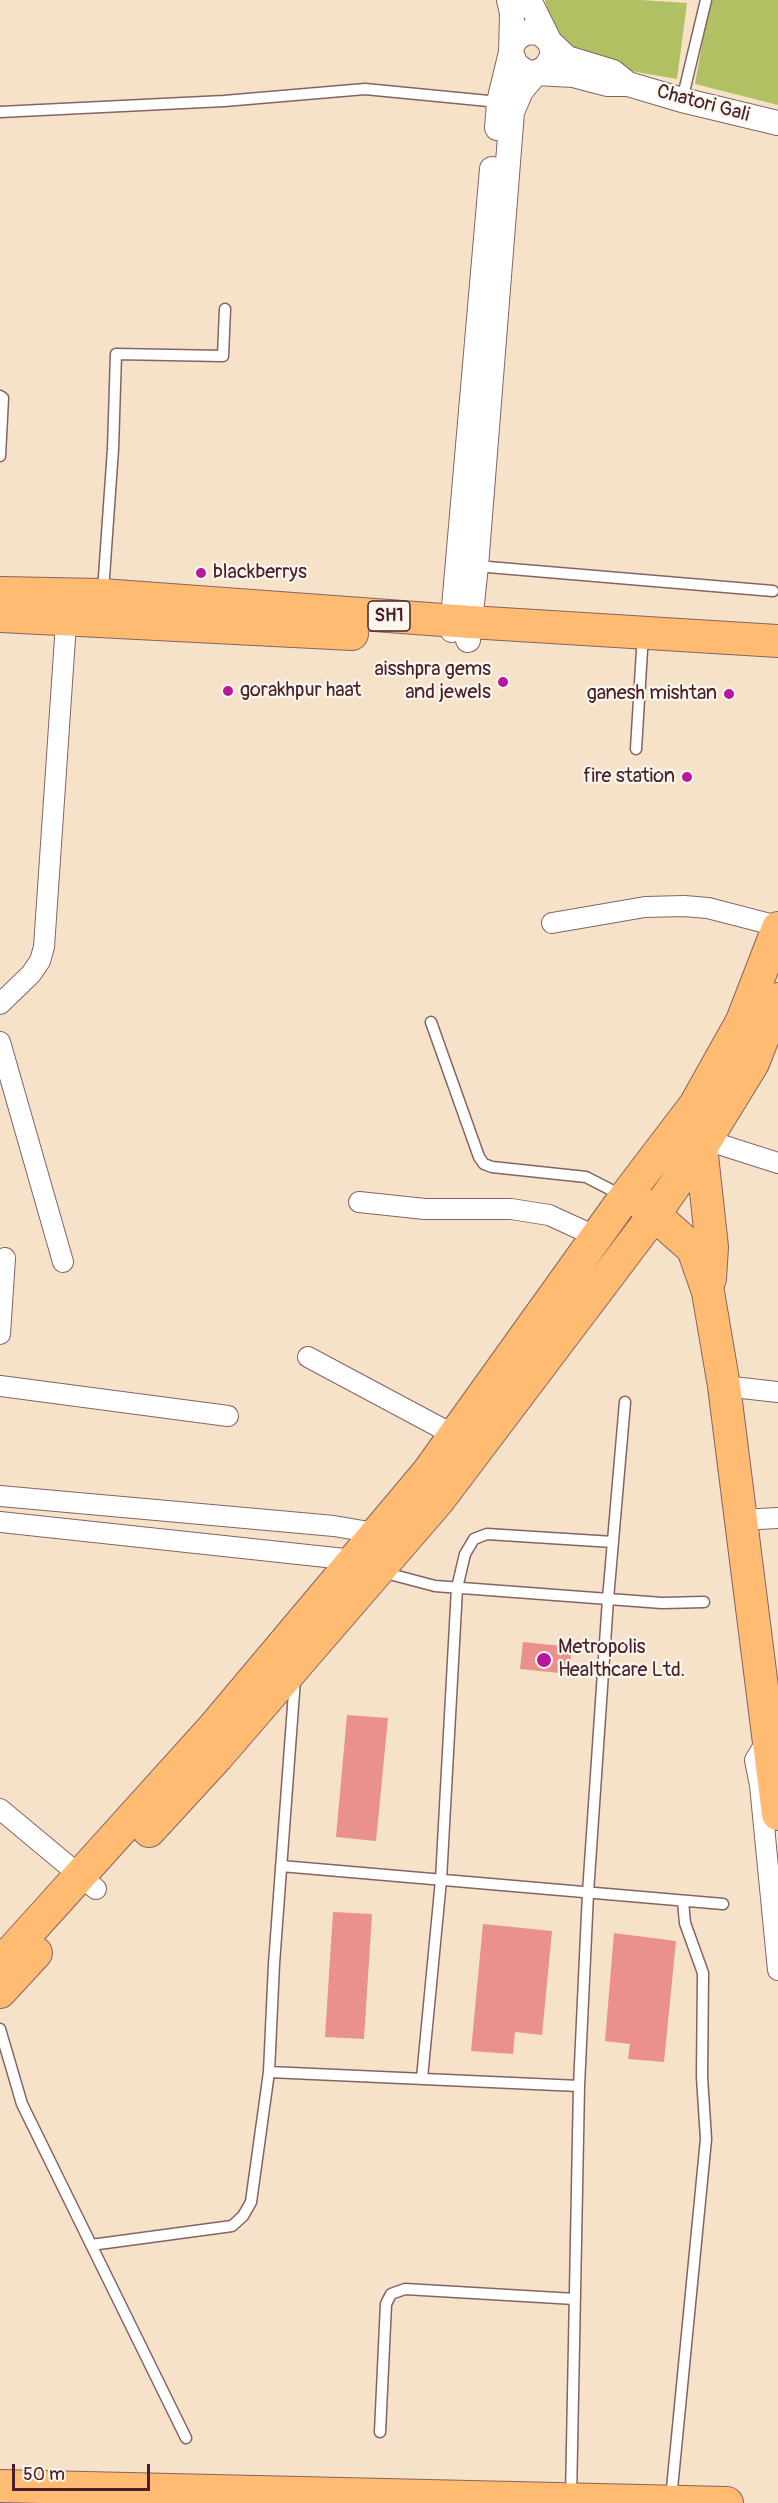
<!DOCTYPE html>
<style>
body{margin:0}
#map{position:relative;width:778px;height:2503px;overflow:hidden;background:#f5e2c8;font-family:Pangolin,sans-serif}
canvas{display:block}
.scale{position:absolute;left:12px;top:2464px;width:138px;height:27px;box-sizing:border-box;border:3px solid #4a1f2b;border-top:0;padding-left:8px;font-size:18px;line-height:21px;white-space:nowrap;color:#4a1f2b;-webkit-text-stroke:4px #fbf7ec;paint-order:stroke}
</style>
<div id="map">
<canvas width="778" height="2503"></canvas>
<div class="scale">50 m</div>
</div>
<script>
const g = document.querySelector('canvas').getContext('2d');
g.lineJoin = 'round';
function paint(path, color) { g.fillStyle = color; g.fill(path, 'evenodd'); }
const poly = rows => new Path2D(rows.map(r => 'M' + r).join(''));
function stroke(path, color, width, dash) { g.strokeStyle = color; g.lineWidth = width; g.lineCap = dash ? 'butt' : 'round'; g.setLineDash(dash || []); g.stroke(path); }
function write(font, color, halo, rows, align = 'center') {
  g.font = font + ' Pangolin,sans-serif'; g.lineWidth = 4.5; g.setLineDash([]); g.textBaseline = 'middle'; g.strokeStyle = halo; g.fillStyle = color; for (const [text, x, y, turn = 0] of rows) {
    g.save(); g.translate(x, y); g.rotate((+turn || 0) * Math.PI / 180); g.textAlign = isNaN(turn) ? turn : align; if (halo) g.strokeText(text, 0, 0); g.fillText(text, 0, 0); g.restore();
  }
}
paint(poly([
 [545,0,640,0,687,3,677,79,603,66,576,55,559,36,550,18],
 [710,0,778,0,778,105,695,84]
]), '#b0c063');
paint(poly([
 [523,1642,572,1647,569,1674,520,1669],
 [347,1715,388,1718,376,1841,336,1837],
 [333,1912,372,1914,364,2039,325,2037],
 [483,1924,552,1931,542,2035,515,2032,513,2054,471,2051],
 [614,1933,676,1941,664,2062,628,2059,630,2044,605,2041]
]), '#ea918e');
const service = poly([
 [682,100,706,0],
 [0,112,224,101,365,89,499,102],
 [0,396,3,398,0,456],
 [476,566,773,591],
 [103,591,113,449,116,354,223,356,225,309],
 [636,749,642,650],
 [431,1022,479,1157,484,1164,492,1167,586,1177,623,1196],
 [382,1572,435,1586,662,1603,704,1602],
 [281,1866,723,1904],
 [0,2029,22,2104,186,2438],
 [269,2072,579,2086],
 [422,2078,441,1880,457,1588,465,1554,474,1539,487,1534,613,1542],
 [91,2245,232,2226,243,2216,251,2202,269,2072,274,1964,295,1679],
 [380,2432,386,2304,391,2294,405,2289,575,2299],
 [571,2498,579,2086,588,1893,608,1599,625,1402],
 [671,2499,706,2139,702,2077,703,1973,685,1923,683,1901]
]);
const minor = poly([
 [552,923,645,907,684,906,708,908,778,926],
 [0,1004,31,974,40,961,44,947,67,609],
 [0,1042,63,1262],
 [706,1140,778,1163],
 [359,1202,425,1209,511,1209,549,1215,597,1237],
 [0,1334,5,1258],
 [308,1357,454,1435],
 [0,1386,228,1416],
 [724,1386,778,1392],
 [0,1496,334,1526,363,1531,384,1540],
 [741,1520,778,1518],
 [0,1522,354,1560,360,1562],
 [770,1741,768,1739,755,1760,760,1785,778,1970],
 [0,1809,96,1889]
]);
const tertiary = poly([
 [628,84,682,100,778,123],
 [497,128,499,102,511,52,512,46,516,39,526,32,540,33,550,42,553,55,546,67,536,73,527,72,516,65,511,52,512,13,509,0],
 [452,630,492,169],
 [468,640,476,566,512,112,521,91,536,73,573,75,607,84,628,84,613,72,567,58,550,42,529,0]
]);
const primary = poly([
 [0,593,102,595,470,622,778,641],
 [0,616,352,634],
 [700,1137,712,1247,710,1279],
 [639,1201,693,1249,708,1292,724,1386,778,1814],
 [149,1831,217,1757,438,1501,654,1215,702,1146,753,1063,778,999],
 [0,1964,213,1728,428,1472,625,1197,695,1105,742,1021,778,928],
 [0,1992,36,1953],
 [0,2486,727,2503]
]);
stroke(service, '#866362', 13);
stroke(minor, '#866362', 22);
stroke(tertiary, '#866362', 26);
stroke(primary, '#866362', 34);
stroke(service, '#fff', 10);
stroke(minor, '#fff', 20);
stroke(tertiary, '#fff', 24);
stroke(primary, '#ffbb71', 32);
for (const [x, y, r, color] of [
 [201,573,6,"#b5179e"],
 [503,682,6,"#b5179e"],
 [228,691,6,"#b5179e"],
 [729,694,6,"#b5179e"],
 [687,777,6,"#b5179e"],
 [544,1660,8,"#b5179e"]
]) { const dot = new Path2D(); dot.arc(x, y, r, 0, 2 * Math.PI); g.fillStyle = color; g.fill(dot); stroke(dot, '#fbf7ec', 2); }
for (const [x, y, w] of [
 [389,616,42]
]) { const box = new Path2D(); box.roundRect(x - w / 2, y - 15, w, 30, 4.5); g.fillStyle = '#fbf7ec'; g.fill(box); stroke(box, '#4a1f2b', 1.5); }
write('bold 18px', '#4a1f2b', null, [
 ["SH1",389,616]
]);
write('20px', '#4a1f2b', '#fbf7ec', [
 ["Chatori Gali",703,104,15]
]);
write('20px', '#4a1f2b', '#fbf7ec', [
 ["blackberrys",213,573],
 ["aisshpra gems",491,670,"right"],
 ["and jewels",491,693,"right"],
 ["gorakhpur haat",240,691],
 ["ganesh mishtan",717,694,"right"],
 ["fire station",675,777,"right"],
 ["Metropolis",558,1648],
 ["Healthcare Ltd.",558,1671]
], 'left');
</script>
